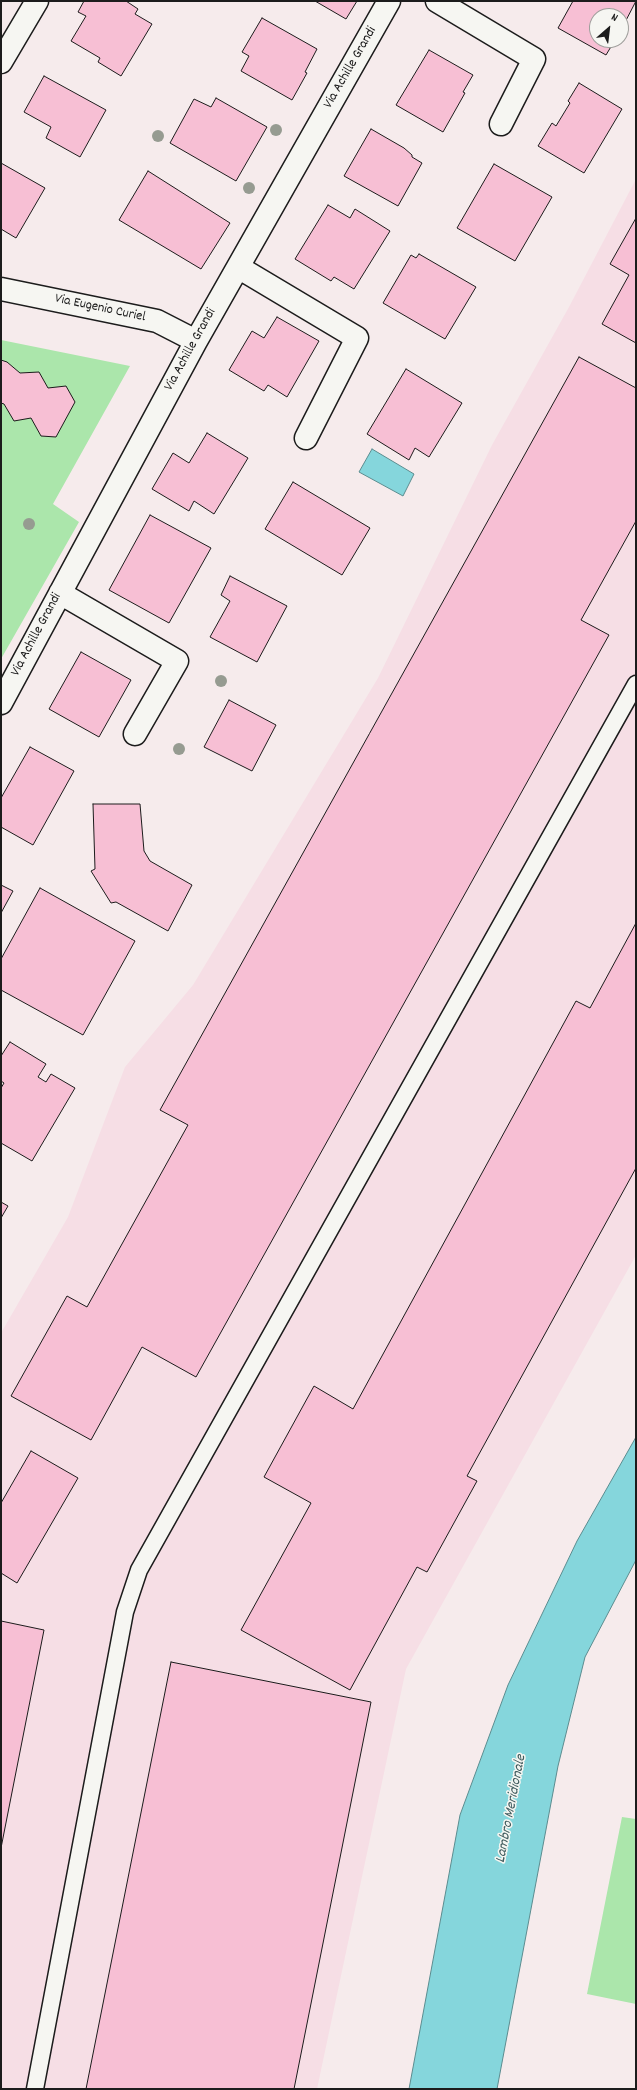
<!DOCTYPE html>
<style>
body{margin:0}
#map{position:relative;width:637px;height:2090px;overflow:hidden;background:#f6ebec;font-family:Dekko,sans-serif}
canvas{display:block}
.frame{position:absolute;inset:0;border:2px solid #1c1c1c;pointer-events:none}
.north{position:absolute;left:589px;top:8px;width:40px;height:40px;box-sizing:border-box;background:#f6f6f2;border:1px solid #9f9f9c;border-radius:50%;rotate:28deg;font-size:11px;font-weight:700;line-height:16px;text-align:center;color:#1c1c1c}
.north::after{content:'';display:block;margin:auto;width:14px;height:18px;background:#1c1c1c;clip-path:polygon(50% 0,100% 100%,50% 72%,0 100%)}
</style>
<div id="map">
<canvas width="637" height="2090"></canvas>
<div class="frame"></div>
<div class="north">N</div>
</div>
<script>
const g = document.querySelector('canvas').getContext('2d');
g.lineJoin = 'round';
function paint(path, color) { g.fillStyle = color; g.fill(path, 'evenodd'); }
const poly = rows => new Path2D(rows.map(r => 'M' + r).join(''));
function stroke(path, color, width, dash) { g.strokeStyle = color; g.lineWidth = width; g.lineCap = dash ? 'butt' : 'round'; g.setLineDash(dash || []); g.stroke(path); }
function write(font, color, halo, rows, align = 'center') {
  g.font = font + ' Dekko,sans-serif'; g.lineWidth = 3; g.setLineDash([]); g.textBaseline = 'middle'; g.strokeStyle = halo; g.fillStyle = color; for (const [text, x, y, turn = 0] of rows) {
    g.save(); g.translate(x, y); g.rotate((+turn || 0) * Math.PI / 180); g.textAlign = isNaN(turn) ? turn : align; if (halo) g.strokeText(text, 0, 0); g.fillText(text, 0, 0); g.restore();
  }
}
paint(poly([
 [636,179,636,1255,406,1669,317,2089,1,2089,1,1333,68,1217,125,1067,193,985,378,678,492,445,569,307]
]), '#f6dee5');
paint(poly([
 [1,340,130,366,53,504,79,522,1,659],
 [622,1817,636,1819,636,2004,587,1994]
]), '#abe6ab');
const water = poly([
 [372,449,414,474,403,496,359,472,372,449],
 [636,1437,636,1560,585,1657,558,1766,497,2089,409,2089,460,1815,508,1685,577,1541,636,1437]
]);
paint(water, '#85d6dc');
stroke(water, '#5b8c8f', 1);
const building = poly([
 [84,1,126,1,138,9,135,14,152,24,121,76,98,62,100,58,71,41,86,16,78,12,84,1],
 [315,1,357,1,346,19,315,1],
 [573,1,636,1,621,30,621,16,597,16,597,40,615,40,606,55,558,28,573,1],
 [262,18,317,49,305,72,307,73,292,100,241,71,249,56,242,52,262,18],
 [429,50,473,75,463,92,465,93,443,132,396,105,429,50],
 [44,76,106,110,80,157,46,138,51,127,24,112,44,76],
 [579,83,622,109,584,173,538,146,552,123,556,126,570,103,568,101,579,83],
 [216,98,267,127,236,181,170,143,194,99,211,107,216,98],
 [371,129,404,148,412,155,412,157,422,163,398,206,344,176,371,129],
 [1,163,45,188,16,238,1,229,1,163],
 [494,164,552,197,515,261,457,228,494,164],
 [148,171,230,223,201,269,119,220,148,171],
 [328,205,350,218,355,209,390,231,354,289,334,277,331,281,295,259,328,205],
 [636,218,636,343,602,324,629,275,610,264,636,218],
 [419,254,476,287,445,339,383,303,411,255,416,258,419,254],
 [277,317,319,341,287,397,268,385,264,391,229,370,252,331,264,338,277,317],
 [579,357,636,388,636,521,581,620,609,635,196,1377,142,1347,91,1440,11,1396,67,1296,87,1307,188,1125,160,1110,579,357],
 [1,360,7,362,20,373,39,372,48,388,66,386,75,402,56,437,41,436,31,418,14,421,4,404,1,403,1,360],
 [406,369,462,403,429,457,415,448,409,460,367,434,406,369],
 [207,433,248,458,214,514,194,501,189,511,152,489,173,453,189,463,207,433],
 [293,482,370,528,342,575,265,529,293,482],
 [150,515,211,548,169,623,109,590,150,515],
 [230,576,287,606,257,662,210,637,230,601,221,595,230,576],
 [81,652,131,680,99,737,49,709,81,652],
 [229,700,276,725,252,771,204,747,229,700],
 [30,747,74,771,33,845,1,827,1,798,30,747],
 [93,804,140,804,144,851,150,861,192,885,168,931,116,902,111,903,91,871,95,869,93,804],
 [1,885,13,891,1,913,1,885],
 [40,888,135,941,83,1035,1,990,1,959,40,888],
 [636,923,636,1168,467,1476,477,1481,427,1572,417,1567,350,1690,241,1630,311,1503,264,1477,314,1386,353,1409,576,1001,590,1008,636,923],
 [10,1042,46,1064,38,1077,46,1082,51,1074,75,1088,32,1161,1,1143,1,1088,4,1083,1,1081,1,1056,10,1042],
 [1,1202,8,1206,1,1218,1,1202],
 [31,1451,78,1478,17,1583,1,1573,1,1503,31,1451],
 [1,1621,44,1630,1,1848,1,1621],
 [171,1662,371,1702,294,2089,86,2089,171,1662]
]);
paint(building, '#f7bfd4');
stroke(building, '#1c1c1c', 1);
const lane = poly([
 [35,2089,125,1612,139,1570,636,684]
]);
const street = poly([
 [437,1,534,59,501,124],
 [1,62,37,1],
 [238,267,357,338,306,438],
 [1,289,157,321,196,341],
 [60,593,177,661,135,734],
 [1,703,196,341,389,1]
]);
stroke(lane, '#1c1c1c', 19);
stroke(street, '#1c1c1c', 25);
stroke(lane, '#f6f6f2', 16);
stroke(street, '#f6f6f2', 22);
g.fillStyle = '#969b91';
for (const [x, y] of [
 [276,130],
 [158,136],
 [249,188],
 [29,524],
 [221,681],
 [179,749]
]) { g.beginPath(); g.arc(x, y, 6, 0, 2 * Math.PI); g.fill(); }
write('14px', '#1c1c1c', '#f6f6f2', [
 ["Via Achille Grandi",351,68,-60],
 ["Via Eugenio Curiel",100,309,12],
 ["Via Achille Grandi",191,350,-61],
 ["Via Achille Grandi",37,635,-62]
]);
write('italic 15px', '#415d5f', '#f6f6f2', [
 ["Lambro Meridionale",512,1809,-79]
]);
</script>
